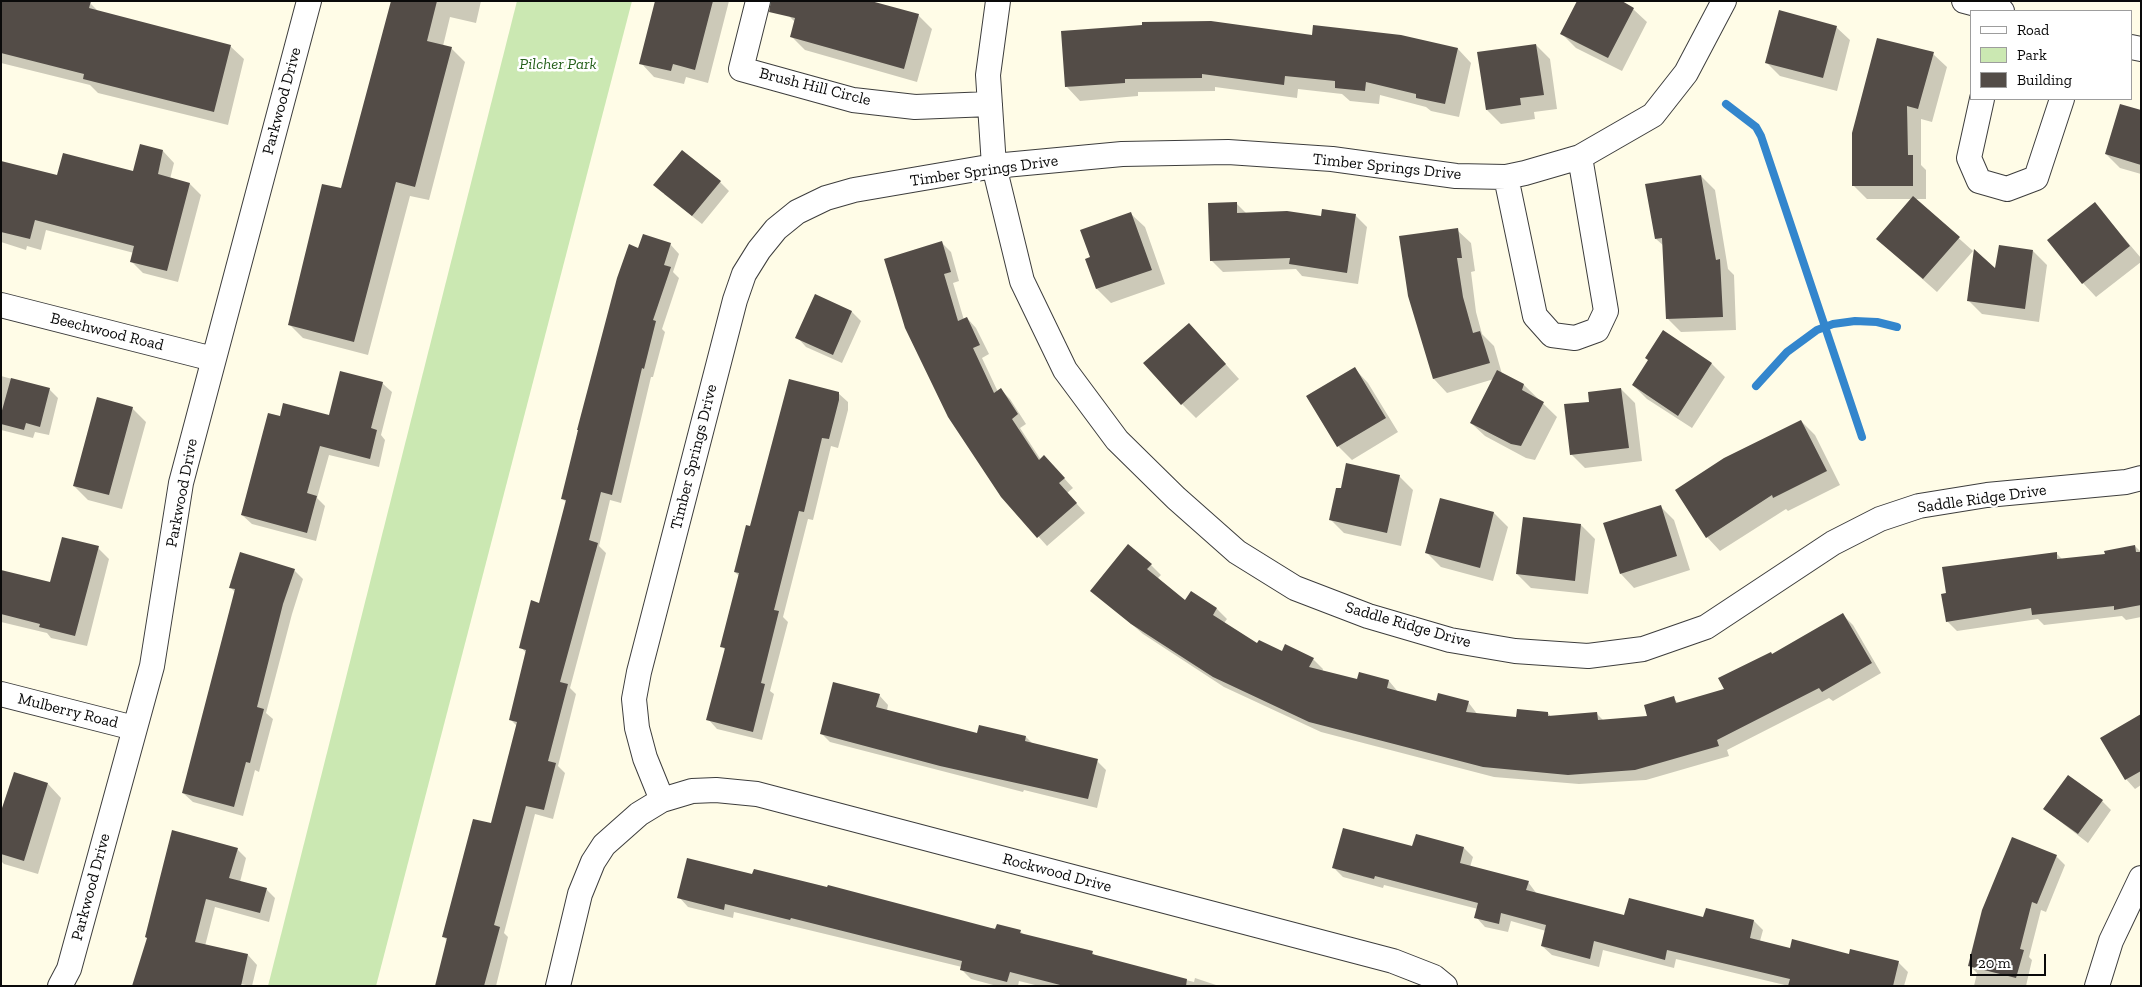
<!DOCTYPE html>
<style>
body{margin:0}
#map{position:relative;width:2142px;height:987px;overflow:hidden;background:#fffce7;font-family:"Zilla Slab",serif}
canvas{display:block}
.frame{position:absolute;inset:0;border:2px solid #0a0a0a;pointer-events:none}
.legend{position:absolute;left:1970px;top:10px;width:162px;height:90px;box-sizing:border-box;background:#fff;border:1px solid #9d9d9d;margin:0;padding:6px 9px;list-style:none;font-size:15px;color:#0a0a0a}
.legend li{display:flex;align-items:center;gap:10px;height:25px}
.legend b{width:25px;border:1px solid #9d9d9d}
.scale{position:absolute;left:1970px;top:954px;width:76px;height:22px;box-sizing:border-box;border:2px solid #0a0a0a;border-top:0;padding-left:6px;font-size:15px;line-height:18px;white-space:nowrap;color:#0a0a0a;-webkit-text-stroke:4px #fff;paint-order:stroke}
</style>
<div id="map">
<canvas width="2142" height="987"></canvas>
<div class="frame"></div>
<ul class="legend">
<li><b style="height:6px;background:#fff"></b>Road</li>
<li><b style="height:14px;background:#cbe8b2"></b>Park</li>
<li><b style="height:14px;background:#534c47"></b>Building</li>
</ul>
<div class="scale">20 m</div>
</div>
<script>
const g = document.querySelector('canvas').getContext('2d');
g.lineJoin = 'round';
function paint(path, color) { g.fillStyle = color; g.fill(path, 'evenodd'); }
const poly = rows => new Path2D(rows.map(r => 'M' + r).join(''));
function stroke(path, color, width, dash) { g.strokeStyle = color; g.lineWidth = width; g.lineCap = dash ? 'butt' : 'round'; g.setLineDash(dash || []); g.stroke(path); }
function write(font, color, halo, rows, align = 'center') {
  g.font = font + ' "Zilla Slab",serif'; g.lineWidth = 5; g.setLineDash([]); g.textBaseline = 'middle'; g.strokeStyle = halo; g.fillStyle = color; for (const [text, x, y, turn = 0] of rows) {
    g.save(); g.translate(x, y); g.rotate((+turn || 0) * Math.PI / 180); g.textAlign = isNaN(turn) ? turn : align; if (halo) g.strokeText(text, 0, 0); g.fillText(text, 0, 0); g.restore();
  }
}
paint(poly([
 [517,1,632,1,376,986,268,986]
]), '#cbe8b2');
paint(poly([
 [1,1,90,3,99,12,230,46,244,59,228,125,98,93,90,85,1,63],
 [392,1,481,1,476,23,450,17,443,46,451,48,465,62,429,200,410,196,368,355,303,338,289,324,342,190],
 [657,1,729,1,708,83,686,77,684,84,654,77,641,63],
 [1633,9,1647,22,1622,71,1576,48,1562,34],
 [918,15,932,29,917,82,805,50,791,36,795,22,789,16],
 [1836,27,1850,40,1837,91,1780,76,1766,62],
 [1313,36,1458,49,1471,63,1459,117,1431,111,1426,107,1380,95,1379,104,1350,101,1342,94,1298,89,1297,98,1215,87,1215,91,1138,92,1138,96,1080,101,1067,87],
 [1536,45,1550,59,1557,109,1534,112,1535,119,1501,124,1487,110,1479,53],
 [1933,54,1947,67,1932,122,1921,119,1921,165,1926,170,1926,199,1915,199,1973,251,1937,292,1877,239,1912,199,1867,199,1853,185],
 [2141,112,2141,174,2120,168,2106,154],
 [141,146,163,151,174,163,170,179,190,184,201,195,178,282,143,273,132,262,134,253,46,230,41,250,27,246,26,250,1,242,1,163,58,177,134,173],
 [1701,176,1715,190,1728,269,1734,275,1736,330,1681,332,1667,318,1664,246,1656,239],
 [720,182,729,191,702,224,664,194],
 [1236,203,1247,214,1322,218,1355,215,1367,227,1358,284,1302,276,1296,269,1223,272,1211,260],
 [2095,204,2141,258,2141,262,2096,297,2083,283],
 [1131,214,1145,227,1165,284,1111,303,1097,289,1087,260,1092,258],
 [1457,230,1471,243,1475,271,1471,272,1476,312,1482,334,1494,346,1502,374,1524,385,1557,417,1535,460,1526,458,1485,436,1471,423,1494,379,1447,393,1434,379,1409,296],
 [942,243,951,252,959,281,953,283,964,320,967,318,976,328,989,354,982,358,998,392,1001,390,1010,399,1026,424,1020,428,1041,460,1053,466,1073,488,1067,493,1085,513,1047,546,1002,496,949,417],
 [670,244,679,254,673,272,679,278,662,329,665,332,653,377,651,377,621,503,610,500,599,546,606,553,570,688,576,694,558,766,565,773,553,819,535,814,504,933,508,937,496,986,436,986,448,941,443,936,492,825,517,726,510,719,527,654,521,647,540,604,567,503,563,499,639,249],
 [2033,251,2047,265,2039,322,1982,314,1968,300,1996,270],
 [816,296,852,312,861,321,842,363,806,347,797,337],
 [1664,332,1712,364,1725,377,1692,428,1647,399,1633,385,1649,361],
 [1202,338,1239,379,1196,418,1182,404],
 [1355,369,1368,383,1398,432,1352,460,1338,446,1308,397],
 [1,376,49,389,58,398,49,435,35,432,33,438,1,430],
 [382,383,392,392,381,435,385,440,379,467,329,455,317,498,325,506,316,541,252,524,242,515,281,418,330,416],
 [1621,389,1635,403,1642,461,1585,468,1571,454],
 [838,393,848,402,848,410,838,448,831,446,813,520,808,519,783,617,788,622,770,691,774,694,762,740,717,729,708,719,725,650,722,646,739,576,735,572,751,527],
 [132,408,146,422,122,509,88,500,74,486],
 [1801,421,1815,435,1840,485,1788,511,1786,509,1720,551,1707,537],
 [1399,476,1413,490,1401,546,1344,533,1330,519],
 [1441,499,1494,513,1508,527,1493,581,1441,567,1427,553],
 [1660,506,1674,520,1690,570,1634,588,1621,574],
 [1581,525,1595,539,1588,594,1531,588,1517,574],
 [2135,546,2141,552,2141,617,2126,620,2122,616,2044,625,2038,619,1957,631,1947,621,2056,553,2063,560,2106,555],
 [98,548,109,559,87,646,51,638,47,633,1,622,1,571,51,584],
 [1151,565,1161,575,1157,579,1186,602,1191,593,1217,609,1227,619,1224,623,1258,645,1313,659,1323,669,1322,672,1358,681,1360,674,1389,681,1399,693,1437,702,1468,702,1478,715,1517,718,1548,713,1551,717,1597,714,1604,721,1648,717,1673,698,1679,704,1725,690,1773,655,1843,615,1853,625,1881,673,1833,701,1829,698,1727,750,1729,756,1646,780,1579,784,1494,777,1321,732,1224,687,1143,634,1092,590],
 [294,570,303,579,292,614,266,713,273,719,259,772,255,770,243,816,193,802,183,793,235,592,230,587],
 [879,695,888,705,887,711,978,734,1026,737,1033,744,1097,761,1106,770,1097,808,1024,790,1023,792,830,742,821,733],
 [2141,720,2141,785,2135,789,2126,779,2102,738],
 [48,784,61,798,38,874,4,864,1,861,1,815],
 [2102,801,2111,810,2088,843,2044,809],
 [1413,848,1464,848,1473,857,1470,867,1528,882,1537,894,1625,917,1704,919,1707,909,1754,921,1763,930,1760,941,1791,949,1898,962,1908,972,1904,986,1789,986,1676,959,1674,968,1603,950,1599,967,1552,955,1542,946,1546,931,1511,921,1508,932,1485,927,1476,917,1478,909,1384,885,1383,888,1343,877,1334,868],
 [237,849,246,858,240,882,266,889,275,898,269,922,215,907,205,946,248,955,257,965,252,986,234,983,133,986],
 [2056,856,2065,865,2046,912,2041,910,2029,957,2032,960,2026,986,1974,986,1977,973,1969,965],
 [679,897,1020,931,1024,935,1092,952,1096,957,1194,982,1195,978,1219,986,1039,986,1019,981,1018,986,997,986,971,979,961,969,962,967,734,912,733,918,688,907]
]), '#0003');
stroke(poly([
 [1726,104,1756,127,1761,136,1862,437],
 [1756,386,1787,352,1817,330,1833,324,1855,321,1877,322,1897,327]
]), '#3386cd', 8);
paint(poly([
 [1,1,91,1,89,8,231,45,214,112,83,79,84,74,1,53],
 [391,1,437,1,427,41,452,47,415,187,396,182,354,342,288,325,322,184,341,188],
 [655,1,713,1,695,70,673,64,671,71,639,64],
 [771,1,871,1,919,14,904,69,790,37,795,18,769,12],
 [1577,1,1622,1,1634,8,1608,58,1560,34],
 [1779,10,1837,26,1823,78,1765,63],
 [1211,21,1312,35,1313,25,1401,35,1458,48,1445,104,1416,98,1416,94,1366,82,1365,91,1335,88,1335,81,1285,76,1284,85,1202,74,1202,78,1125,79,1125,83,1065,87,1061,31,1142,25,1142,22],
 [1877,38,1934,52,1918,109,1907,106,1908,155,1913,155,1913,186,1852,186,1852,133],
 [1536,44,1544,95,1520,98,1521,105,1486,110,1477,52],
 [2120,104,2141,110,2141,165,2105,154],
 [140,144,163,150,158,174,190,183,167,271,130,262,134,246,35,220,30,239,1,232,1,161,57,175,63,153,133,171],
 [682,150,721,181,692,216,653,185],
 [1701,175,1716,260,1720,259,1723,317,1666,319,1662,238,1655,239,1645,184],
 [1913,196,1960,237,1923,279,1876,239],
 [1237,202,1237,213,1287,211,1321,216,1322,209,1356,214,1347,273,1289,264,1290,258,1210,261,1208,203],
 [2095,202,2130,246,2082,284,2047,240],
 [1131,212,1152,270,1096,289,1085,259,1090,257,1080,230],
 [1458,228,1462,258,1457,258,1463,297,1473,333,1480,331,1490,363,1433,379,1408,296,1399,236],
 [643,234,671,243,664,265,671,267,653,320,656,321,644,369,642,368,612,495,601,492,589,540,598,543,560,682,568,684,548,761,556,763,544,810,526,806,494,925,500,927,484,986,435,986,447,938,442,937,473,819,491,823,517,722,509,720,526,650,519,648,531,600,539,603,566,500,561,499,578,430,577,430,617,278,629,244,638,248],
 [942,241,951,272,944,274,958,321,967,317,980,345,973,348,994,393,1001,388,1018,414,1012,419,1039,460,1044,455,1065,478,1059,483,1077,503,1037,538,1001,497,948,417,905,328,884,259],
 [1999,245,2033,250,2025,309,1967,301,1974,249,1995,268],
 [815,294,852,311,833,355,795,338],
 [1189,323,1226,364,1181,405,1143,363],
 [1663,330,1712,363,1678,416,1632,385,1648,360,1645,358],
 [1355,367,1386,418,1337,447,1306,396],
 [1497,370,1524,384,1522,390,1544,402,1521,446,1511,444,1470,423],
 [340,371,383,382,371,428,377,430,370,459,320,446,307,493,317,496,307,533,241,515,268,413,280,416,283,403,329,415],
 [11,378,50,388,40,427,26,423,24,430,1,424,1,414],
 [789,379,839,392,839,400,829,439,822,438,804,512,799,511,774,610,779,611,761,683,765,684,753,732,706,720,725,648,720,647,739,573,734,572,746,525,750,526],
 [1621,388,1629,448,1570,455,1564,404,1589,402,1588,392],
 [97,397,133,407,109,495,73,486],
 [1801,420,1827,471,1773,498,1772,495,1706,538,1675,490,1724,458],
 [1346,463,1400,475,1387,533,1329,520,1336,488,1341,488],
 [1440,498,1494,512,1480,568,1425,553],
 [1661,505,1677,556,1620,574,1603,523],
 [1523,517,1581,524,1575,581,1516,574],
 [62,537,99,546,75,636,39,627,40,624,1,614,1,570,50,582],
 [1128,544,1152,564,1147,569,1185,600,1191,591,1217,608,1213,615,1257,643,1259,640,1282,651,1285,644,1314,658,1309,667,1357,679,1359,672,1389,680,1387,688,1436,701,1438,693,1469,701,1466,712,1516,717,1517,709,1548,712,1548,716,1597,712,1598,720,1647,716,1644,705,1674,696,1676,703,1724,689,1718,678,1771,652,1772,654,1843,613,1872,663,1822,692,1819,688,1717,740,1719,746,1635,770,1568,775,1483,767,1309,722,1213,677,1131,624,1090,591],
 [2135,545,2136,552,2141,552,2141,605,2114,610,2114,606,2032,615,2031,608,1946,622,1941,594,1946,593,1942,567,2057,552,2057,559,2105,554,2104,551],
 [240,552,295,569,283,604,257,707,264,709,250,763,246,762,234,807,182,793,235,589,229,588],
 [833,682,880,694,876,707,977,733,979,725,1026,736,1025,741,1098,759,1088,799,940,766,820,734],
 [2141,714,2141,771,2125,780,2100,738],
 [14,772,48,783,24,861,1,854,1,811],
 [2068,775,2103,800,2078,834,2043,809],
 [1343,828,1412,846,1416,834,1464,847,1460,863,1529,881,1526,890,1624,915,1629,898,1703,917,1706,908,1754,920,1750,938,1790,948,1792,939,1849,954,1850,949,1899,961,1893,986,1788,986,1790,979,1667,950,1665,960,1594,941,1590,959,1541,946,1546,925,1501,913,1499,924,1474,918,1478,903,1375,876,1374,879,1332,868],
 [172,830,238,848,229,878,267,888,260,913,206,899,195,942,248,954,241,986,132,986,147,938,145,937],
 [2012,837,2057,855,2037,904,2032,902,2020,949,2024,950,2016,978,1968,966,1982,910],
 [687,858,752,874,754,869,827,887,828,885,995,929,997,924,1021,930,1020,933,1093,951,1092,954,1187,979,1186,986,1064,986,1010,972,1007,982,960,970,962,961,791,918,790,920,725,904,724,910,677,898]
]), '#534c47');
const street = poly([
 [758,1,741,69,853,100,915,107,990,104],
 [998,1,988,75,994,166,1022,281,1065,370,1117,440,1176,498,1237,552,1295,588,1368,616,1450,640,1515,651,1588,656,1643,649,1706,627,1833,543,1880,519,1919,506,1987,495,2126,482,2141,478],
 [1964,1,2002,11],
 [2131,47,2141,49],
 [1982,99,1969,158,1979,181,2007,189,2036,178,2062,99],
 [1506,177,1535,316,1552,335,1575,338,1597,330,1606,311,1580,157],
 [1,305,213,359],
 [1,694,134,728],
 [662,800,645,758,637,728,634,699,639,672,735,300,744,274,759,250,776,229,797,212,826,198,854,190,994,166,1122,154,1228,152,1332,159,1456,176,1506,177,1525,173,1580,157,1653,115,1686,73,1724,1],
 [60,986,69,969,152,666,181,483,309,1],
 [558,986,580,894,593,862,604,845,639,814,662,800,692,791,716,790,757,794,1393,961,1434,977,1445,986],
 [2097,986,2111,941,2141,878]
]);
stroke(street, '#3d3d3d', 26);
stroke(street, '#fff', 24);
write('italic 16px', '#26611c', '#fff', [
 ["Pilcher Park",558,64]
]);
write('16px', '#0a0a0a', '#fff', [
 ["Brush Hill Circle",815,87,14],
 ["Parkwood Drive",282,101,-75],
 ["Timber Springs Drive",1387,167,6],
 ["Timber Springs Drive",984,171,-8],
 ["Beechwood Road",107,332,14],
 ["Timber Springs Drive",694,457,-76],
 ["Parkwood Drive",182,493,-79],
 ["Saddle Ridge Drive",1982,499,-8],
 ["Saddle Ridge Drive",1408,625,16],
 ["Mulberry Road",68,711,14],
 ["Rockwood Drive",1057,873,15],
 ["Parkwood Drive",91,887,-75]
]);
</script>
